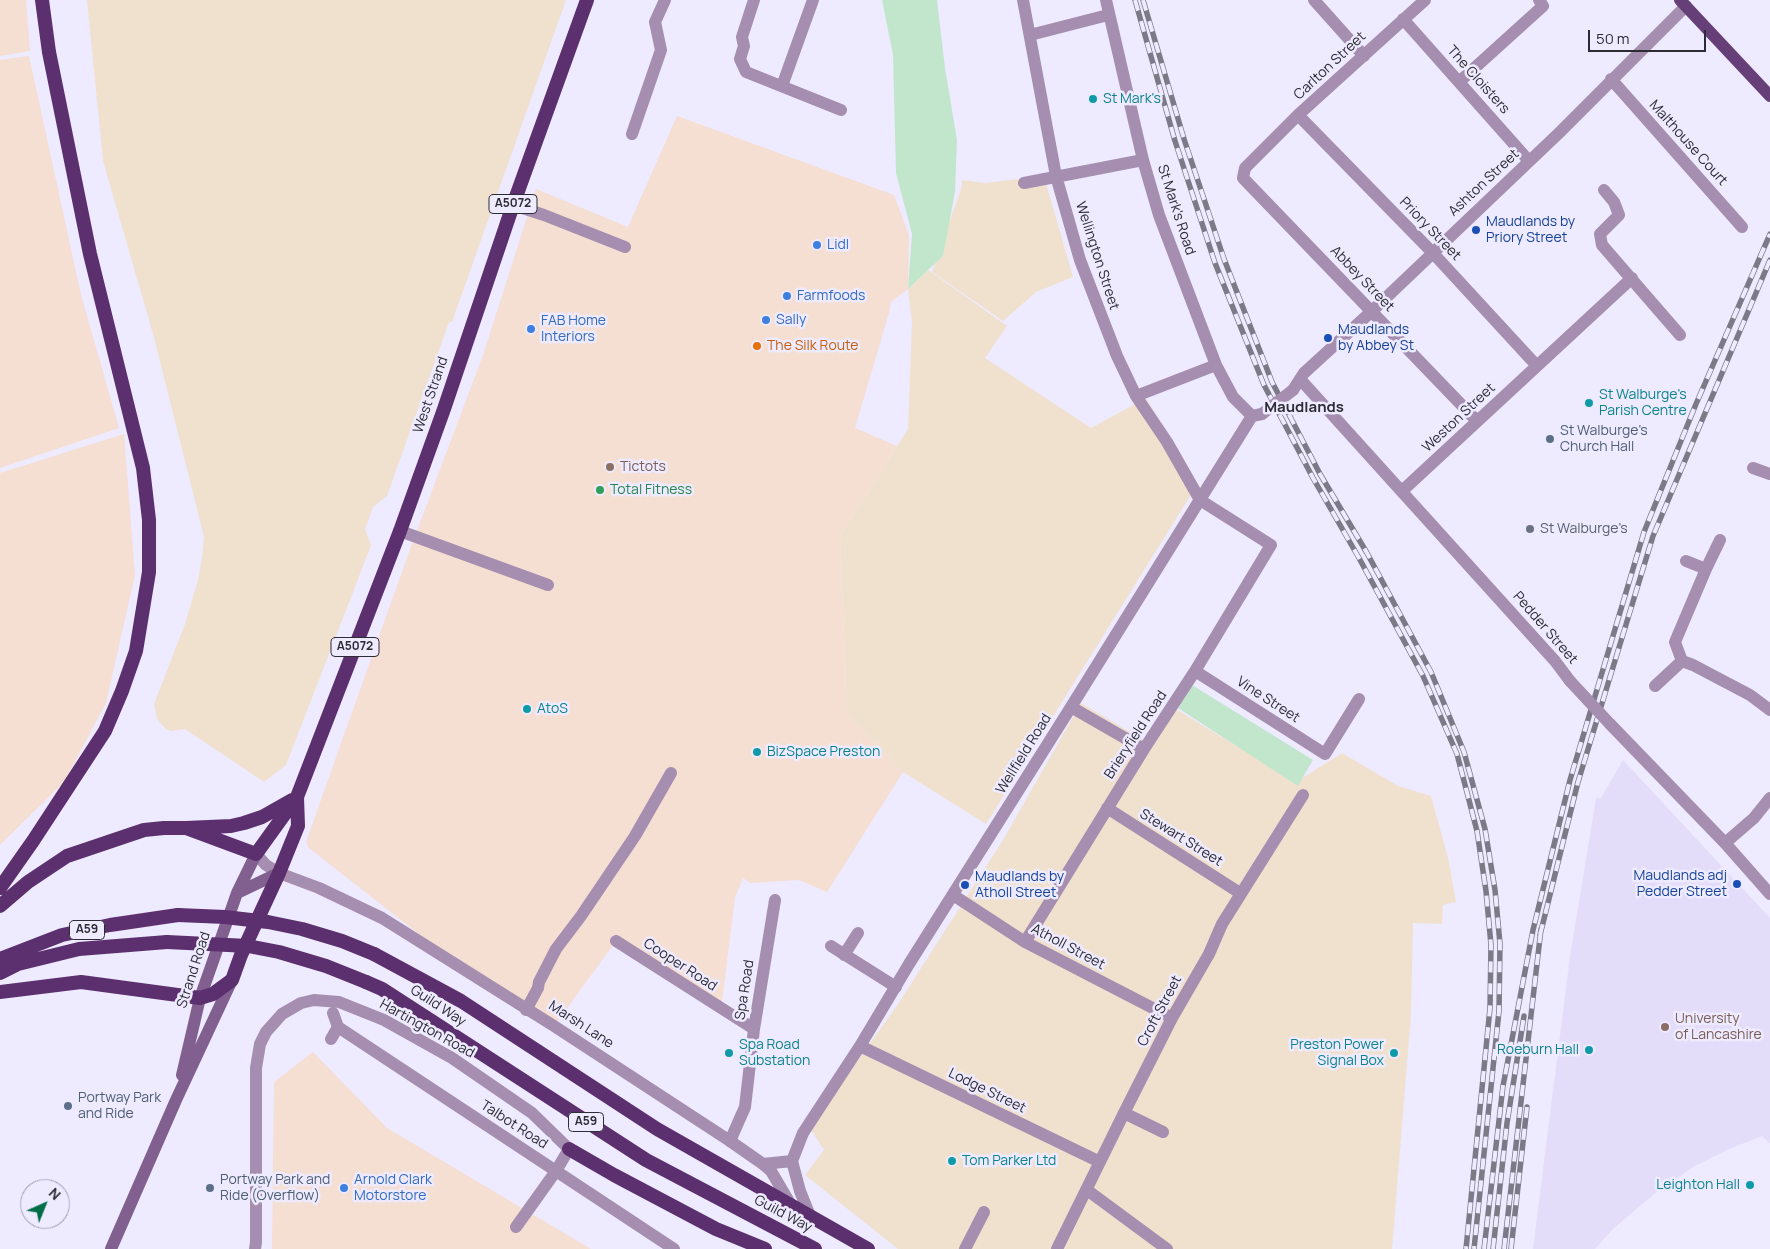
<!DOCTYPE html>
<style>
body{margin:0}
#map{position:relative;width:1770px;height:1249px;overflow:hidden;background:#eeeaff;font-family:Manrope,sans-serif}
canvas{display:block}
.north{position:absolute;left:20px;top:1179px;width:50px;height:50px;box-sizing:border-box;background:#eeeaff;border:1px solid #a19ead;border-radius:50%;rotate:44deg;font-size:14px;font-weight:700;line-height:20px;text-align:center;color:#2d2b33}
.north::after{content:'';display:block;margin:auto;width:18px;height:22px;background:#006e47;clip-path:polygon(50% 0,100% 100%,50% 72%,0 100%)}
.scale{position:absolute;left:1588px;top:30px;width:118px;height:22px;box-sizing:border-box;border:2px solid #2d2b33;border-top:0;padding-left:6px;font-size:15px;line-height:18px;white-space:nowrap;color:#2d2b33;-webkit-text-stroke:4px #eeeaff;paint-order:stroke}
</style>
<div id="map">
<canvas width="1770" height="1249"></canvas>
<div class="north">N</div>
<div class="scale">50 m</div>
</div>
<script>
const g = document.querySelector('canvas').getContext('2d');
g.lineJoin = 'round';
function paint(path, color) { g.fillStyle = color; g.fill(path, 'evenodd'); }
const poly = rows => new Path2D(rows.map(r => 'M' + r).join(''));
function stroke(path, color, width, dash) { g.strokeStyle = color; g.lineWidth = width; g.lineCap = dash ? 'butt' : 'round'; g.setLineDash(dash || []); g.stroke(path); }
function write(font, color, halo, rows, align = 'center') {
  g.font = font + ' Manrope,sans-serif'; g.lineWidth = 5; g.setLineDash([]); g.textBaseline = 'middle'; g.strokeStyle = halo; g.fillStyle = color; for (const [text, x, y, turn = 0] of rows) {
    g.save(); g.translate(x, y); g.rotate((+turn || 0) * Math.PI / 180); g.textAlign = isNaN(turn) ? turn : align; if (halo) g.strokeText(text, 0, 0); g.fillText(text, 0, 0); g.restore();
  }
}
paint(poly([
 [0,0,26,0,30,51,0,56],
 [29,56,81,295,119,428,0,468,0,60],
 [677,116,894,195,909,235,908,289,891,302,889,313,855,428,897,446,840,536,847,713,903,772,827,892,799,880,750,883,743,878,735,897,721,1009,616,941,554,1026,470,974,309,848,306,842,409,552,483,355,536,189,628,227],
 [124,434,135,575,106,703,64,782,0,845,0,473],
 [313,1052,387,1128,591,1249,272,1249,274,1082]
]), '#f5ded2');
paint(poly([
 [87,0,566,0,452,322,449,322,387,496,373,507,365,529,371,545,350,600,286,765,264,782,185,729,171,731,166,729,157,719,154,704,185,624,198,580,202,558,204,537,153,334,103,161],
 [1044,176,1073,277,1036,292,1003,321,932,272,962,186,962,180,985,183],
 [928,270,1007,326,985,358,1091,428,1146,398,1197,485,986,824,903,772,847,713,840,536,908,429,912,322,908,289],
 [1081,703,1145,741,1169,705,1296,782,1342,753,1398,786,1431,796,1448,858,1456,902,1443,905,1442,924,1413,923,1411,1015,1392,1249,898,1249,805,1175,824,1150,810,1128,898,1004,1003,840]
]), '#f0e1ce');
paint(poly([
 [1623,760,1770,918,1770,1144,1762,1136,1727,1150,1693,1167,1654,1194,1613,1229,1595,1249,1533,1249,1570,957,1596,798,1601,798]
]), '#e3ddf9');
paint(poly([
 [882,0,937,0,945,68,957,140,955,192,943,256,908,289,912,234,896,173,893,55],
 [1192,685,1313,760,1298,786,1178,708]
]), '#c2e6cc');
stroke(poly([
 [754,0,742,37,744,46,740,59,746,72,841,110],
 [1023,0,1056,176,1080,260,1117,356,1136,396,1167,442,1200,500,1271,545,1195,671,1144,749,1025,942],
 [1106,0,1143,160,1159,215,1216,365,1233,397,1252,416],
 [1314,0,1364,56],
 [1425,0,1298,115,1245,168,1243,178,1477,421],
 [1403,19,1529,161],
 [1030,35,1108,15],
 [1611,79,1742,227],
 [1459,82,1543,6,1539,0],
 [782,86,813,0],
 [1298,115,1432,252,1537,366],
 [632,134,661,50,655,22,665,0],
 [1024,183,1143,160],
 [1604,190,1614,202,1619,215,1600,234,1602,245,1680,335],
 [513,205,544,215,625,247],
 [1300,379,1555,661,1570,681],
 [1293,390,1304,373,1372,311,1559,133,1686,6],
 [1136,396,1216,365],
 [1753,468,1770,474],
 [1402,491,1632,278],
 [400,531,548,585],
 [1686,561,1706,569,1720,540],
 [1706,569,1675,642,1682,661,1693,665,1750,695,1770,710],
 [1195,671,1325,754,1359,699],
 [1655,686,1682,661],
 [1071,707,1144,749],
 [1610,724,1725,843,1770,894],
 [1107,808,1240,893],
 [1725,843,1754,818,1770,798],
 [953,895,1025,942,1172,1018],
 [616,941,754,1029],
 [831,946,896,987],
 [844,955,858,933],
 [526,1010,538,988,539,982,556,949,581,916,635,836,671,773],
 [333,1013,338,1027],
 [331,1039,338,1027,674,1249],
 [860,1046,1100,1162],
 [1124,1113,1163,1132],
 [730,1141,745,1107,754,1029,775,900],
 [763,1164,792,1161],
 [1087,1190,1167,1249],
 [810,1216,800,1191,792,1161,803,1133,860,1046,909,964,1071,707,1252,416,1262,414],
 [516,1227,556,1171,569,1149],
 [965,1249,984,1212],
 [1057,1249,1124,1113,1172,1018,1209,954,1222,924,1303,795]
]), '#a58eaf', 12);
stroke(poly([
 [256,854,266,865,279,873,319,888,382,918,554,1026,730,1141,763,1164,771,1171,791,1205],
 [255,1249,256,1242,256,1068,260,1044,266,1032,282,1014,301,1003,314,1000,339,1002,384,1020,452,1058,532,1113,569,1149]
]), '#a58eaf', 12);
stroke(poly([
 [237,893,279,873],
 [182,1075,200,998,237,893,256,854],
 [111,1249,176,1100,232,980]
]), '#81608f', 12);
stroke(poly([
 [1680,0,1770,96]
]), '#673f78', 12);
stroke(poly([
 [186,828,256,854,297,797,400,531,444,409,513,205,587,0],
 [0,888,33,841,105,731,122,691,136,651,149,572,149,520,143,468,90,254,49,52,42,0],
 [0,906,28,882,67,856,144,830,164,828,186,828,231,826,244,823,262,817,292,800],
 [374,954,461,1001,657,1129,868,1249],
 [0,959,62,935,110,925,178,915],
 [0,973,18,964,79,949,167,942],
 [366,982,382,989,646,1160,815,1249],
 [0,992,81,982,200,998,213,994,232,980,241,955,279,873,298,826,297,797],
 [569,1149,614,1175,716,1229,765,1249]
]), '#5c306e', 14);
const rail = poly([
 [1135,0,1175,141,1215,263,1264,385,1313,478,1359,558,1423,676,1457,754,1477,831,1486,891,1491,945,1490,1008,1466,1249],
 [1143,0,1184,139,1224,259,1272,382,1320,474,1367,553,1431,672,1464,752,1485,829,1495,890,1500,944,1499,1011,1474,1249],
 [1540,935,1578,782,1653,536,1770,260],
 [1484,1249,1503,1086,1533,930,1570,780,1644,532,1696,404,1770,234],
 [1493,1249,1507,1123,1524,1016],
 [1504,1249,1541,929],
 [1511,1249,1527,1107]
]);
stroke(rail, '#7d7a87', 5.5);
stroke(rail, '#eeeaff', 4, [11]);
stroke(poly([
 [1262,414,1293,390],
 [1570,681,1610,724]
]), '#a58eaf', 12);
stroke(poly([
 [178,915,225,917,268,922,302,929,342,941,374,954],
 [167,942,248,946,279,952,326,966,366,982]
]), '#5c306e', 14);
for (const [x, y, r, color] of [
 [1093,99,5,"#0f9aa8"],
 [1476,230,5,"#1a4fb4"],
 [817,245,5,"#3f7fe0"],
 [787,296,5,"#3f7fe0"],
 [766,320,5,"#3f7fe0"],
 [531,329,5,"#3f7fe0"],
 [1328,338,5,"#1a4fb4"],
 [757,346,5,"#e8710a"],
 [1589,403,5,"#0f9aa8"],
 [1550,439,5,"#5c6f8a"],
 [610,467,5,"#8d6e63"],
 [600,490,5,"#2e9e5b"],
 [1530,529,5,"#6b7280"],
 [527,709,5,"#0f9aa8"],
 [757,752,5,"#0f9aa8"],
 [1737,884,5,"#1a4fb4"],
 [965,885,5,"#1a4fb4"],
 [1665,1027,5,"#8d6e63"],
 [1589,1050,5,"#0f9aa8"],
 [729,1053,5,"#0f9aa8"],
 [1394,1053,5,"#0f9aa8"],
 [68,1106,5,"#5c6f8a"],
 [952,1161,5,"#0f9aa8"],
 [1750,1185,5,"#0f9aa8"],
 [210,1188,5,"#5c6f8a"],
 [344,1188,5,"#3f7fe0"]
]) { const dot = new Path2D(); dot.arc(x, y, r, 0, 2 * Math.PI); g.fillStyle = color; g.fill(dot); stroke(dot, '#eeeaff', 2); }
for (const [x, y, w] of [
 [513,204,48],
 [355,647,48],
 [87,930,35],
 [586,1122,35]
]) { const box = new Path2D(); box.roundRect(x - w / 2, y - 9.5, w, 19, 4); g.fillStyle = '#eeeaff'; g.fill(box); stroke(box, '#2d2b33', 1); }
write('bold 12px', '#2d2b33', null, [
 ["A5072",513,204],
 ["A5072",355,647],
 ["A59",87,930],
 ["A59",586,1122]
]);
write('14px', '#2d2b33', '#eeeaff', [
 ["Carlton Street",1330,66,-43],
 ["The Cloisters",1478,80,48],
 ["Malthouse Court",1688,143,48],
 ["Ashton Street",1484,183,-43],
 ["St Mark's Road",1176,210,72],
 ["Priory Street",1430,229,46],
 ["Wellington Street",1097,256,72],
 ["Abbey Street",1362,279,46],
 ["West Strand",431,395,-71],
 ["Weston Street",1459,418,-43],
 ["Pedder Street",1545,628,49],
 ["Vine Street",1268,700,33],
 ["Brieryfield Road",1136,735,-57],
 ["Wellfield Road",1024,754,-58],
 ["Stewart Street",1181,838,32],
 ["Atholl Street",1068,947,28],
 ["Cooper Road",680,965,33],
 ["Strand Road",194,970,-72],
 ["Spa Road",745,990,-81],
 ["Guild Way",438,1006,33],
 ["Croft Street",1160,1011,-62],
 ["Marsh Lane",581,1025,33],
 ["Hartington Road",427,1029,29],
 ["Lodge Street",987,1091,26],
 ["Talbot Road",514,1125,33],
 ["Guild Way",783,1214,28]
]);
write('14px', '#0d838f', '#eeeaff', [
 ["St Mark's",1103,99],
 ["St Walburge's",1599,395],
 ["Parish Centre",1599,411],
 ["AtoS",537,709],
 ["BizSpace Preston",767,752],
 ["Spa Road",739,1045],
 ["Substation",739,1061],
 ["Preston Power",1384,1045,"right"],
 ["Signal Box",1384,1061,"right"],
 ["Roeburn Hall",1579,1050,"right"],
 ["Tom Parker Ltd",962,1161],
 ["Leighton Hall",1740,1185,"right"]
], 'left');
write('14px', '#164399', '#eeeaff', [
 ["Maudlands by",1486,222],
 ["Priory Street",1486,238],
 ["Maudlands",1338,330],
 ["by Abbey St",1338,346],
 ["Maudlands adj",1727,876,"right"],
 ["Pedder Street",1727,892,"right"],
 ["Maudlands by",975,877],
 ["Atholl Street",975,893]
], 'left');
write('14px', '#366cbe', '#eeeaff', [
 ["Lidl",827,245],
 ["Farmfoods",797,296],
 ["Sally",776,320],
 ["FAB Home",541,321],
 ["Interiors",541,337],
 ["Arnold Clark",354,1180],
 ["Motorstore",354,1196]
], 'left');
write('14px', '#c56008', '#eeeaff', [
 ["The Silk Route",767,346]
], 'left');
write('14px', '#4e5e75', '#eeeaff', [
 ["St Walburge's",1560,431],
 ["Church Hall",1560,447],
 ["Portway Park",78,1098],
 ["and Ride",78,1114],
 ["Portway Park and",220,1180],
 ["Ride (Overflow)",220,1196]
], 'left');
write('14px', '#785e54', '#eeeaff', [
 ["Tictots",620,467],
 ["University",1675,1019],
 ["of Lancashire",1675,1035]
], 'left');
write('14px', '#27864d', '#eeeaff', [
 ["Total Fitness",610,490]
], 'left');
write('14px', '#5b616d', '#eeeaff', [
 ["St Walburge's",1540,529]
], 'left');
write('bold 15px', '#2d2b33', '#eeeaff', [
 ["Maudlands",1304,408]
]);
</script>
